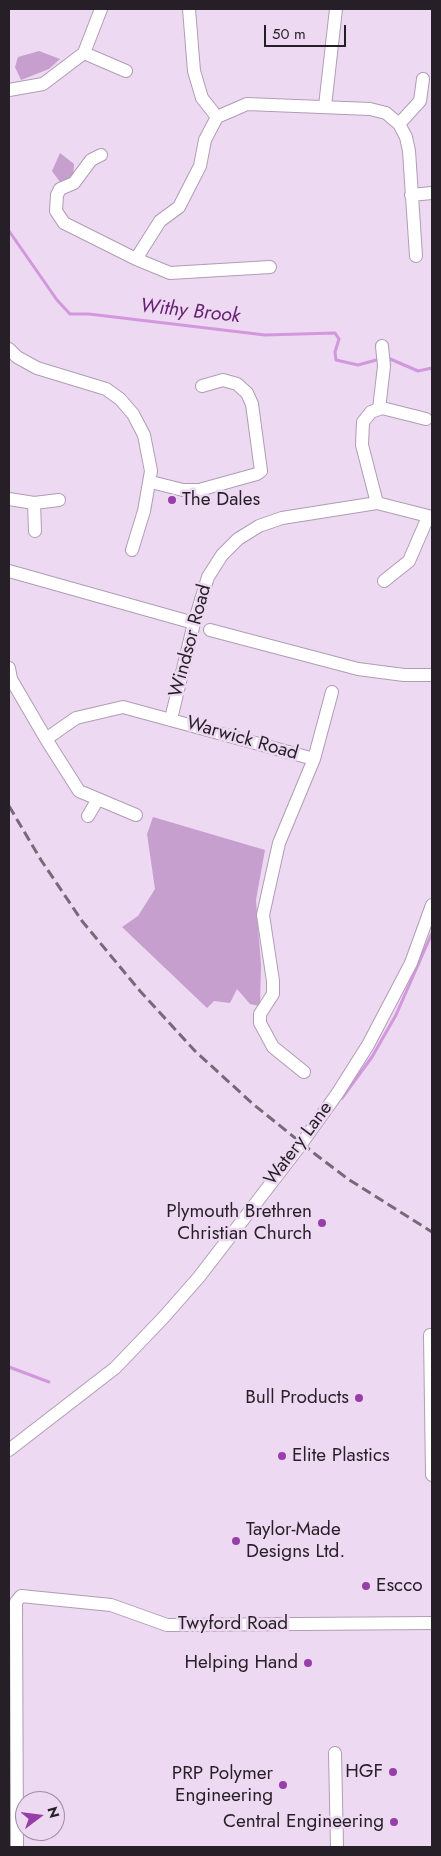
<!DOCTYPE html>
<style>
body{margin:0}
#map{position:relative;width:441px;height:1856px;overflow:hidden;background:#edd9f1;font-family:Jost,sans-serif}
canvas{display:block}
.frame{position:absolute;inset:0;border:10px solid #261f27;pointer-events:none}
.north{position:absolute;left:15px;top:1791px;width:50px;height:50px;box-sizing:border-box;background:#edd9f1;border:1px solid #9d8fa0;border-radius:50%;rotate:75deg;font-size:14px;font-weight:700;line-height:20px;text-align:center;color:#261f27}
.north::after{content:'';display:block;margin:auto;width:18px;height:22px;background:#983ea9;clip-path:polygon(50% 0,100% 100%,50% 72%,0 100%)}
.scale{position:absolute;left:264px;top:25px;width:82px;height:22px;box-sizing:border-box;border:2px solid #261f27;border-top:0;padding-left:6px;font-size:15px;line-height:18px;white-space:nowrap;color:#261f27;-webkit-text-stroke:4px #edd9f1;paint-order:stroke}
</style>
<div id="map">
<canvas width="441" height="1856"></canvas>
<div class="frame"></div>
<div class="north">N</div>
<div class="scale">50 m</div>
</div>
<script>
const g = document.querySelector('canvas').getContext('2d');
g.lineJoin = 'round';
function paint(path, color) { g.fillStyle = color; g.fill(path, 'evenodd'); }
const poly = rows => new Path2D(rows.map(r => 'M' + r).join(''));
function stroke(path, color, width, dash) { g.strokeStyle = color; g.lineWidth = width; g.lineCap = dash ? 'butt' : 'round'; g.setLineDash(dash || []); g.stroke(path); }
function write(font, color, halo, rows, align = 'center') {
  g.font = font + ' Jost,sans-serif'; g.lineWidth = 5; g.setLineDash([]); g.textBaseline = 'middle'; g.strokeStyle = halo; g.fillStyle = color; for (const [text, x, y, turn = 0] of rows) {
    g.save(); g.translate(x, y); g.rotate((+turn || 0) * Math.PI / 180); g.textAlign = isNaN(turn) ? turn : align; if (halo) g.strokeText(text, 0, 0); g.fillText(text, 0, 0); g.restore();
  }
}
paint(poly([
 [39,51,60,59,49,69,21,80,15,67,18,57],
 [60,153,74,164,73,178,60,182,52,171],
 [153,817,265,850,256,900,261,965,260,1006,250,1004,237,989,230,1003,214,1001,207,1008,122,927,138,916,155,889,147,834]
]), '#c79fce');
stroke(poly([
 [9,231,57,300,70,314,89,314,265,335,335,333,339,339,335,352,336,360,358,365,380,359],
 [388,358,418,371,432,368],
 [342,1098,372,1057,396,1015,432,933],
 [9,1367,49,1382]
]), '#d397de', 3);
const street = poly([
 [189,9,194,71,202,98,217,117],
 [84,53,126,71],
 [9,90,43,84,84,53,101,9],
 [325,106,336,9],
 [399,124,420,101,423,79],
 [101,155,91,160,74,183,60,189,57,195,56,211,64,223,136,259,170,273,270,267],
 [411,195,432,193],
 [136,259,160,221,179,207,200,166,205,140,217,117,247,104,370,109,386,113,399,124,406,137,409,151,416,256],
 [9,349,17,357,37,368,106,389,120,399,133,414,144,435,151,471,144,511,132,550],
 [379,409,384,366,382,346],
 [151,482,183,490,199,490,257,474,261,471,252,404,247,393,237,384,223,380,202,386],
 [9,499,34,503,59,500],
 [34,503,35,531],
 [377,503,362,445,363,422,371,412,382,408,426,419],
 [9,571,194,623],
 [384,581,409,561,428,517],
 [210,630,358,669,404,675,432,675],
 [9,668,11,679,46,739],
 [171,719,194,623,208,577,222,555,238,539,259,526,282,518,377,503,432,517],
 [136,815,79,791,46,739,76,718,123,707,314,759,332,692],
 [88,816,98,799],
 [304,1072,273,1047,260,1023,260,1014,273,994,273,981,263,915,279,843,314,759],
 [430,1335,432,1475],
 [9,1450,115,1368,163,1318,199,1277,299,1147,337,1094,368,1045,411,963,432,905],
 [335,1753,337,1847],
 [17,1847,16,1602,21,1596,111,1605,167,1625,432,1623]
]);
stroke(street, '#b09db4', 14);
stroke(street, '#fff', 12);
stroke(poly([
 [9,806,41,860,82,921,140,991,195,1051,253,1104,315,1154,348,1179,432,1232]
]), '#766a78', 3, [10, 5]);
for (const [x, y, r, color] of [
 [172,500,5,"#983ea9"],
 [322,1223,5,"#983ea9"],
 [359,1398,5,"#983ea9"],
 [282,1456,5,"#983ea9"],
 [236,1541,5,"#983ea9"],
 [366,1586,5,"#983ea9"],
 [308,1663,5,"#983ea9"],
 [393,1772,5,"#983ea9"],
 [283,1785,5,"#983ea9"],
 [394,1822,5,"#983ea9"]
]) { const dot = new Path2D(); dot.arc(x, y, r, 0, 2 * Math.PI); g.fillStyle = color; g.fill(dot); stroke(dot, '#edd9f1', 2); }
write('19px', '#261f27', '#edd9f1', [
 ["The Dales",182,500,"left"],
 ["Plymouth Brethren",312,1212],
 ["Christian Church",312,1234],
 ["Bull Products",349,1398],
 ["Elite Plastics",292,1456,"left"],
 ["Taylor-Made",246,1530,"left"],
 ["Designs Ltd.",246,1552,"left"],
 ["Escco",376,1586,"left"],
 ["Helping Hand",298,1663],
 ["HGF",383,1772],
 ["PRP Polymer",273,1774],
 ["Engineering",273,1796],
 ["Central Engineering",384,1822]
], 'right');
write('19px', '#261f27', '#edd9f1', [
 ["Windsor Road",191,641,-75],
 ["Warwick Road",242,739,16],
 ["Watery Lane",299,1144,-53],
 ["Twyford Road",233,1624]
]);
write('italic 20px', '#682075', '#edd9f1', [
 ["Withy Brook",190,312,6]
]);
</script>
